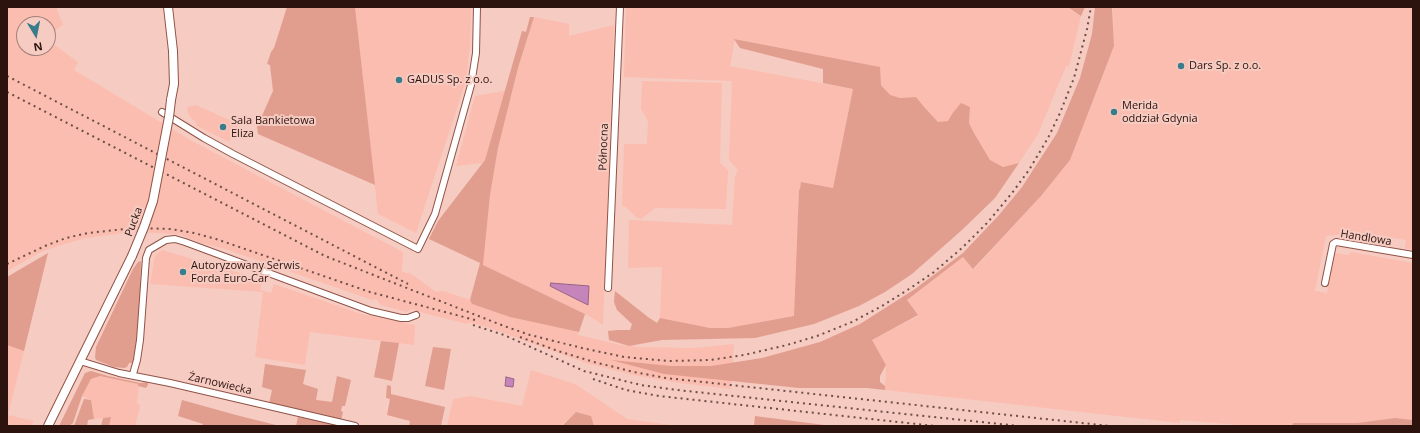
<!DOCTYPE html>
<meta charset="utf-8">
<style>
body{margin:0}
#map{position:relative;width:1420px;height:433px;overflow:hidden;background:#f6cbc2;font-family:"Open Sans",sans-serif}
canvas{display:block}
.frame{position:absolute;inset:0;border:8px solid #2c130e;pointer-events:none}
.north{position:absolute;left:16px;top:16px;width:40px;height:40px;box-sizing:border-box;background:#f6cbc2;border:1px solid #a5817a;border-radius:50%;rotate:170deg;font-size:11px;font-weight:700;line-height:16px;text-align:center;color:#2c130e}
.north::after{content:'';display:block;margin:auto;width:14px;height:18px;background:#397d8b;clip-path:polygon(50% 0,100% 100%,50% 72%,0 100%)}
</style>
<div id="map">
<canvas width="1420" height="433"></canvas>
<div class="frame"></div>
<div class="north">N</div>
</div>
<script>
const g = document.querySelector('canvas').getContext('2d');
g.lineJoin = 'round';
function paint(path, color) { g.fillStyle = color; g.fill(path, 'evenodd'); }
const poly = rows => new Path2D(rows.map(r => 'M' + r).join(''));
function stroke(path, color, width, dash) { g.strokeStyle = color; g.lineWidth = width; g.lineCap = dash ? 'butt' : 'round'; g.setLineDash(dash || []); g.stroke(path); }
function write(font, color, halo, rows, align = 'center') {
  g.font = font + ' "Open Sans",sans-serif'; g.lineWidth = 4; g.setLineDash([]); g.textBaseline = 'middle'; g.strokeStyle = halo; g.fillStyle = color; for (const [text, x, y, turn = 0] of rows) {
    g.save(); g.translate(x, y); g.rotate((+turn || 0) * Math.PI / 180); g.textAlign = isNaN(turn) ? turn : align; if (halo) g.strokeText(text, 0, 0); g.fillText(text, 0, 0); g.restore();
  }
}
paint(poly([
 [7,7,56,7,63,25,53,32,49,41,78,62,74,70,192,141,403,252,402,271,406,273,410,273,436,292,443,291,470,300,472,304,510,317,579,332,578,335,621,345,637,347,694,348,734,344,731,389,680,383,633,375,586,363,487,327,468,322,467,324,427,314,412,309,407,312,381,305,376,299,372,300,225,249,201,243,179,234,130,232,86,238,58,246,41,252,7,271],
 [24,24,48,24,48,48,24,48],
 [355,7,471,7,470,45,466,81,416,233,378,214],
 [626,7,1069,7,1069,9,1081,16,1069,66,1066,66,1038,134,1019,163,1003,167,990,160,974,133,969,123,970,107,952,114,948,121,938,122,925,108,916,97,900,98,890,96,881,85,879,67,735,39,730,66,853,89,833,188,801,182,800,189,799,191,794,316,728,328,710,328,660,318,662,267,628,268,629,220,732,225,735,176,738,170,729,160,732,81,624,77],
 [1113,7,1413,7,1413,250,1405,248,1406,240,1350,231,1347,231,1344,234,1326,236,1315,291,1327,293,1333,257,1335,253,1349,255,1351,252,1413,263,1413,420,1395,418,1357,423,1293,423,1292,426,1250,426,1180,420,1180,423,885,390,886,365,872,340,918,316,907,300,963,257,974,269,1041,196,1070,160,1114,46],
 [534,17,569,24,569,36,614,25,603,325,589,316,483,265,490,195,498,148,518,68],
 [642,81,722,83,720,163,728,170,726,209,655,208,641,219,636,217,626,207,622,206,624,144,647,144,648,121,641,109],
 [505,91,485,160,482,163,456,166,475,96],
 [196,105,238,124,229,142,195,125,197,123,190,117,188,113,187,107],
 [162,250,263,280,260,290,271,293,274,284,361,314,415,325,414,345,310,332,305,365,255,357,263,292,150,284,155,256],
 [7,345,24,351,8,415,34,421,31,426,7,426],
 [531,370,575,384,627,419,678,426,594,426,591,416,576,412,560,426,447,426,453,399,470,396,522,406],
 [100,376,139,384,137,403,140,406,135,426,109,426,111,417,94,419,91,400,82,396,91,379]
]), '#fbbdaf');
paint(poly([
 [287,7,355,7,375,185,258,134,257,127,273,91,270,65,267,64,271,52,274,48],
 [1069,7,1085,7,1081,16,1069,8],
 [1095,7,1112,7,1114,46,1070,160,1041,196,973,269,963,257,907,300,918,315,872,340,886,365,880,376,880,382,885,386,885,390,867,388,799,388,664,374,611,360,671,366,711,366,762,358,820,342,860,324,915,289,963,253,999,215,1022,187,1057,133,1080,78,1092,34],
 [530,17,534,17,518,68,498,148,490,195,483,265,585,314,579,332,510,317,472,304,470,300,480,263,429,239,438,221,485,160,522,31,526,32],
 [734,39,880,67,881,85,890,95,900,98,916,97,925,108,938,122,948,121,952,114,961,103,970,107,969,123,974,133,990,160,1003,167,1019,163,995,198,962,230,912,274,885,292,859,306,814,324,755,338,662,340,629,346,609,340,608,331,618,330,630,330,632,324,617,310,614,302,615,291,648,317,657,323,660,318,710,328,728,328,794,316,799,190,800,189,801,182,833,188,853,89,823,83,823,69,740,48],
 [48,253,24,351,7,345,7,277],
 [141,261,140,300,136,346,133,363,129,363,127,367,124,368,114,367,96,360,95,357,96,347,133,269,138,262],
 [381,341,399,343,392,381,374,377],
 [433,347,451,349,444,390,425,386],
 [265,364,306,370,303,384,318,389,316,400,332,402,337,376,351,380,345,406,342,406,341,411,343,412,341,421,269,404,272,390,262,387],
 [91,371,108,376,140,383,148,382,148,385,146,388,138,386,138,384,100,376,91,379,82,396,73,423,69,426,59,426,85,373],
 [387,385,391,386,391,394,445,407,441,426,409,426,410,421,387,415,390,399,386,398],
 [84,399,91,400,94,419,88,420,87,426,74,426],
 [182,400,236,415,280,426,202,426,203,424,178,416],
 [576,412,591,416,594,426,562,426],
 [755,416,832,426,754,426],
 [111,417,109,426,101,426,103,418],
 [298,417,342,425,296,426],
 [1395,418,1413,420,1413,426,1292,426,1293,423,1357,423]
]), '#e19d8e');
const water = poly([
 [551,283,589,286,588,305,550,286,551,283],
 [506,377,514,379,513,387,505,386,506,377]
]);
paint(water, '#c585ba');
stroke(water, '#976386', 1);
const minor = poly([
 [162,112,204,138,233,154,418,249,435,214,471,85,476,53,477,7],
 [1325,283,1333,244,1336,242,1413,255],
 [608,288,620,7],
 [80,361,119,373,170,383,355,426],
 [133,374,137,360,140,340,146,258,149,250,166,240,175,239,185,242,371,311,401,318,408,318,416,315]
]);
const tertiary = poly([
 [168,7,173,51,174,84,171,100],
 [48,426,132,256]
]);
stroke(minor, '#905346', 8);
stroke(tertiary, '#905346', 10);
stroke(minor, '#fff', 6);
stroke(tertiary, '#fff', 8);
stroke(poly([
 [7,76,408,284],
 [7,92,325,256,504,326,530,335,582,348,624,357,669,361,710,360,744,355,787,345,817,336,852,322,882,306,909,289,934,272,962,248,988,222,1012,193,1029,170,1048,138,1060,113,1074,78,1087,29,1091,7],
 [7,264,45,246,66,238,88,233,134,228,171,229,194,233,216,239,370,292,475,320],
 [473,325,504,335,584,371,641,385,677,390,1019,426],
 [520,337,558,351,594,362,634,372,666,378,1110,426],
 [593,379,626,390,659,396,935,426]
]), '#6d4e48', 2, [2, 4]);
const tertiaryBridge = poly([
 [132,256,144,227,153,201,169,117,171,100]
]);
stroke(tertiaryBridge, '#905346', 10, []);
stroke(tertiaryBridge, '#fff', 8);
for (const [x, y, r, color] of [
 [1181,66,4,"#397d8b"],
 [399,80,4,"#397d8b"],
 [1114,112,4,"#397d8b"],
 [223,127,4,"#397d8b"],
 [183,272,4,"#397d8b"]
]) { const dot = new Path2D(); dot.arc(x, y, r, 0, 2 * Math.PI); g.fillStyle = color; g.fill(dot); stroke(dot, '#f6cbc2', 1.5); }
write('11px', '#2c130e', '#f6cbc2', [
 ["Dars Sp. z o.o.",1189,66],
 ["GADUS Sp. z o.o.",407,80],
 ["Merida",1122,106],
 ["oddział Gdynia",1122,119],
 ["Sala Bankietowa",231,121],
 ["Eliza",231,134],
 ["Autoryzowany Serwis",191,266],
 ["Forda Euro-Car",191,279]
], 'left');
write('11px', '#2c130e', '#f6cbc2', [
 ["Północna",604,147,-88],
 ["Pucka",134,222,-69],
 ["Handlowa",1366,238,9],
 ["Żarnowiecka",220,384,13]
]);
</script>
